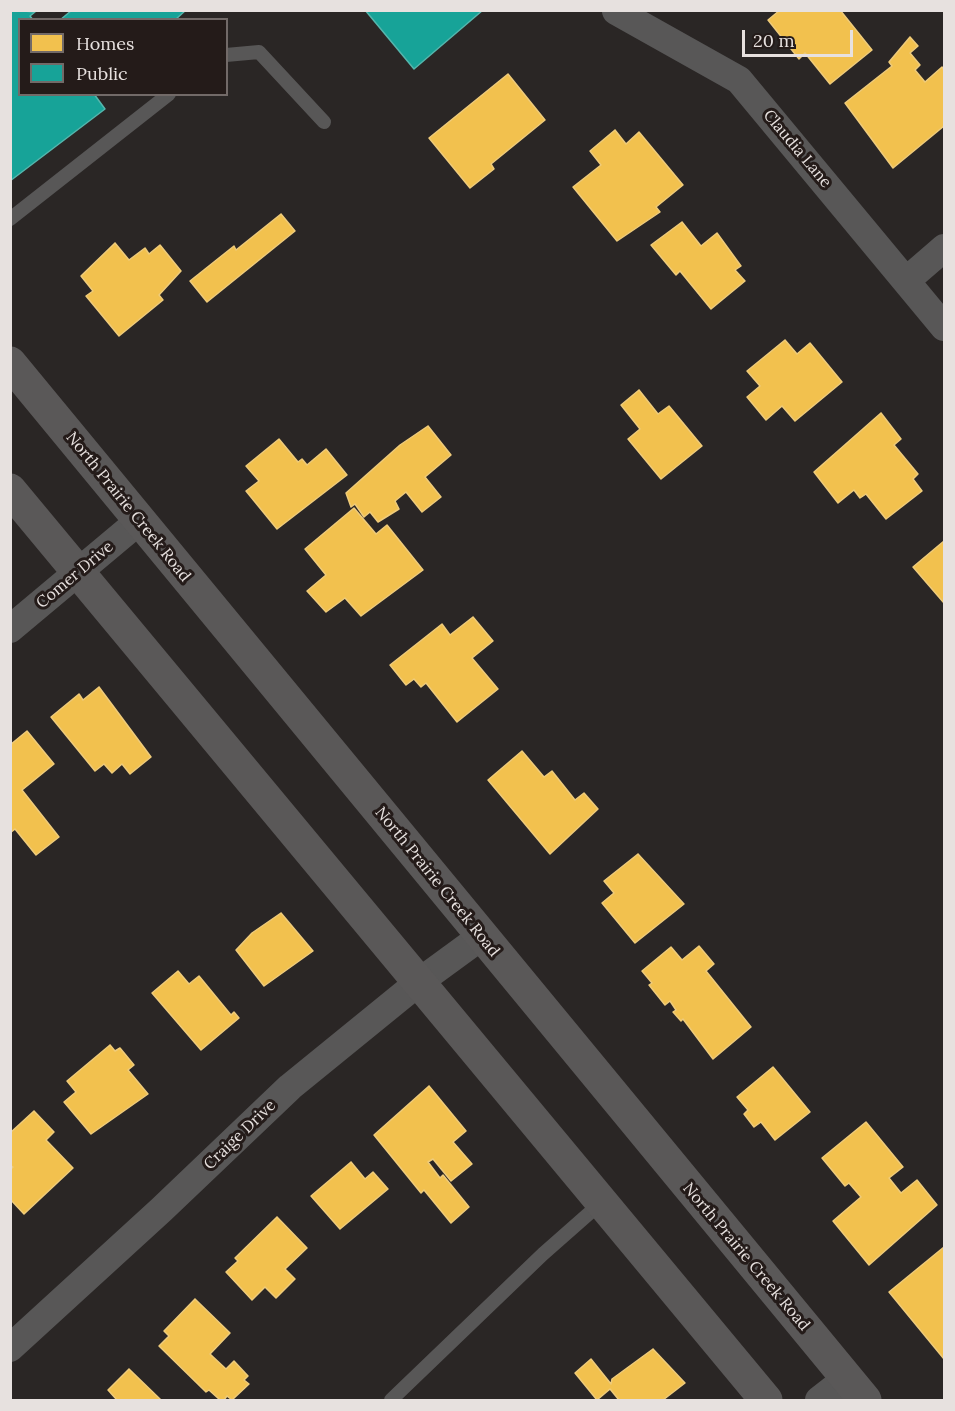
<!DOCTYPE html>
<style>
body{margin:0}
#map{position:relative;width:955px;height:1411px;overflow:hidden;background:#2a2625;font-family:Lora,serif}
canvas{display:block}
.frame{position:absolute;inset:0;border:12px solid #e7e1df;pointer-events:none}
.legend{position:absolute;left:18px;top:18px;width:210px;height:78px;box-sizing:border-box;background:#241b19;border:2px solid #726a68;margin:0;padding:8px 10px;list-style:none;font-size:18px;color:#e7e1df}
.legend li{display:flex;align-items:center;gap:12px;height:30px}
.legend b{width:30px;border:2px solid #726a68}
.scale{position:absolute;left:742px;top:30px;width:111px;height:27px;box-sizing:border-box;border:3px solid #e7e1df;border-top:0;padding-left:8px;font-size:18px;line-height:21px;white-space:nowrap;color:#e7e1df;-webkit-text-stroke:4px #241b19;paint-order:stroke}
</style>
<div id="map">
<canvas width="955" height="1411"></canvas>
<div class="frame"></div>
<ul class="legend">
<li><b style="height:16px;background:#f2c14e"></b>Homes</li>
<li><b style="height:16px;background:#17a398"></b>Public</li>
</ul>
<div class="scale">20 m</div>
</div>
<script>
const g = document.querySelector('canvas').getContext('2d');
g.lineJoin = 'round';
function paint(path, color) { g.fillStyle = color; g.fill(path, 'evenodd'); }
const poly = rows => new Path2D(rows.map(r => 'M' + r).join(''));
function stroke(path, color, width, dash) { g.strokeStyle = color; g.lineWidth = width; g.lineCap = dash ? 'butt' : 'round'; g.setLineDash(dash || []); g.stroke(path); }
function write(font, color, halo, rows, align = 'center') {
  g.font = font + ' Lora,serif'; g.lineWidth = 6; g.setLineDash([]); g.textBaseline = 'middle'; g.strokeStyle = halo; g.fillStyle = color; for (const [text, x, y, turn = 0] of rows) {
    g.save(); g.translate(x, y); g.rotate((+turn || 0) * Math.PI / 180); g.textAlign = isNaN(turn) ? turn : align; if (halo) g.strokeText(text, 0, 0); g.fillText(text, 0, 0); g.restore();
  }
}
const homes = poly([
 [780,10,840,10,872,50,830,84,805,53,799,59,768,20,780,10],
 [910,37,918,46,910,53,920,65,915,70,925,82,942,67,944,70,944,126,893,168,845,103,892,66,889,62,910,37],
 [508,74,545,120,491,164,494,169,470,188,429,138,508,74],
 [615,130,626,144,639,132,683,185,656,207,660,212,617,241,573,187,601,165,590,151,615,130],
 [281,214,295,231,207,302,190,281,234,246,236,250,281,214],
 [682,222,701,246,717,233,741,266,735,270,745,281,711,309,680,271,676,275,651,245,682,222],
 [115,243,129,260,145,248,149,254,160,245,181,271,159,295,163,300,119,336,86,296,93,291,81,276,115,243],
 [785,340,797,354,810,343,842,382,795,421,782,406,766,420,747,397,760,386,747,371,785,340],
 [639,390,658,414,669,406,702,446,661,479,628,439,640,429,621,405,639,390],
 [881,413,901,439,894,445,918,474,913,479,922,491,886,519,866,494,860,498,854,490,838,503,814,472,881,413],
 [428,426,451,455,425,477,441,497,422,512,406,492,395,501,399,509,378,522,370,512,364,517,355,504,351,507,346,493,400,445,428,426],
 [279,439,298,462,302,459,307,465,326,449,347,475,277,529,246,491,259,481,246,466,279,439],
 [354,508,376,534,387,525,423,570,361,616,345,598,326,612,307,591,326,575,305,549,354,508],
 [944,541,944,603,913,567,944,541],
 [473,617,493,641,472,658,498,689,457,722,426,683,421,687,414,679,406,685,390,665,442,624,450,635,473,617],
 [99,687,151,757,130,774,122,764,112,773,104,764,95,771,51,717,79,694,83,700,99,687],
 [27,731,54,764,22,790,59,837,36,855,15,829,10,833,10,745,27,731],
 [522,751,544,777,552,771,575,800,584,793,598,809,550,854,488,780,522,751],
 [638,854,684,904,635,943,602,903,614,893,604,881,638,854],
 [281,913,313,951,264,986,236,950,252,933,281,913],
 [699,946,714,964,706,971,751,1027,713,1059,683,1019,681,1021,673,1012,676,1010,670,1001,665,1005,649,985,652,983,642,971,671,947,682,960,699,946],
 [178,971,189,984,199,976,231,1015,234,1012,239,1018,201,1050,152,993,178,971],
 [110,1045,115,1051,120,1048,134,1065,128,1070,148,1094,91,1134,64,1102,76,1092,67,1081,110,1045],
 [773,1067,810,1112,775,1140,761,1122,754,1127,744,1114,748,1110,737,1097,773,1067],
 [429,1086,466,1131,453,1142,472,1164,451,1181,433,1159,428,1162,440,1178,443,1175,469,1207,451,1223,424,1190,421,1193,374,1135,429,1086],
 [34,1111,54,1132,46,1140,73,1168,24,1214,10,1199,10,1170,13,1167,10,1165,10,1133,34,1111],
 [866,1122,903,1167,889,1178,901,1193,917,1180,937,1205,869,1265,833,1221,861,1197,849,1183,845,1186,822,1158,866,1122],
 [351,1162,365,1179,373,1172,388,1189,340,1229,311,1196,351,1162],
 [277,1217,307,1248,285,1269,295,1279,276,1298,265,1287,252,1300,226,1272,238,1261,235,1258,277,1217],
 [944,1247,944,1359,889,1292,944,1247],
 [195,1299,230,1333,210,1354,226,1369,234,1361,248,1376,244,1380,249,1384,232,1400,227,1396,224,1400,220,1400,209,1390,206,1392,159,1346,169,1336,164,1331,195,1299],
 [653,1349,685,1383,663,1400,619,1400,610,1389,597,1400,575,1373,591,1359,611,1384,612,1379,653,1349],
 [129,1369,161,1400,117,1400,108,1390,129,1369]
]);
paint(homes, '#f2c14e');
stroke(homes, '#efcb7a', 1.5);
const public = poly([
 [12,10,35,12,30,16,33,20,20,20,20,94,94,94,105,109,10,181,10,12,12,10],
 [72,10,186,10,175,20,60,20,72,10],
 [365,10,483,10,414,69,365,10]
]);
paint(public, '#17a398');
stroke(public, '#55b6ad', 1.5);
stroke(poly([
 [226,55,259,52,324,122],
 [10,219,169,94],
 [391,1400,543,1254,602,1202]
]), '#585757', 14);
stroke(poly([
 [616,11,739,80,944,327],
 [907,280,944,248],
 [10,629,139,521],
 [10,1348,161,1210,290,1087,419,982,482,936],
 [819,1400,846,1379]
]), '#585757', 28);
stroke(poly([
 [10,363,865,1400],
 [10,490,766,1400]
]), '#5a5858', 33);
write('16px', '#e7e1df', '#241b19', [
 ["Claudia Lane",797,149,50],
 ["North Prairie Creek Road",128,507,51],
 ["Comer Drive",75,575,-40],
 ["North Prairie Creek Road",437,882,51],
 ["Craige Drive",240,1135,-44],
 ["North Prairie Creek Road",746,1257,50]
]);
</script>
